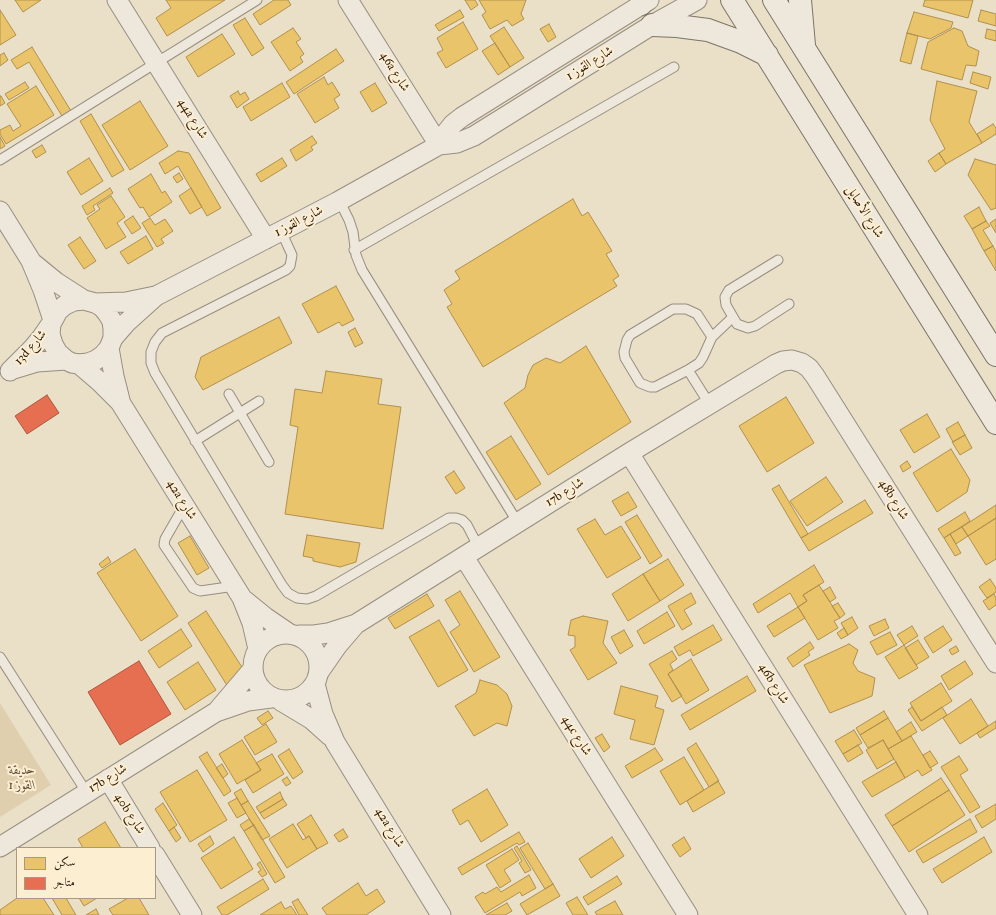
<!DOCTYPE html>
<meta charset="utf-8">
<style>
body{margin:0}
#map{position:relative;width:996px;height:915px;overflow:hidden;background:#eadfc7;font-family:"IM FELL Double Pica",Amiri,serif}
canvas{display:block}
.legend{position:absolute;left:16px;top:847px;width:140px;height:52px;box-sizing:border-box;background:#fbeed1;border:1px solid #a99883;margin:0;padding:5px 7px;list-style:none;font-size:12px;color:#2f170d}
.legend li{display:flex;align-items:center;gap:8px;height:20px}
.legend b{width:20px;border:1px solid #a99883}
</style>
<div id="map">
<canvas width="996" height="915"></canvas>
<ul class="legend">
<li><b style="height:11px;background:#e9c46a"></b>سكن</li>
<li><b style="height:11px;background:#e76f51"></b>متاجر</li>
</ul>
</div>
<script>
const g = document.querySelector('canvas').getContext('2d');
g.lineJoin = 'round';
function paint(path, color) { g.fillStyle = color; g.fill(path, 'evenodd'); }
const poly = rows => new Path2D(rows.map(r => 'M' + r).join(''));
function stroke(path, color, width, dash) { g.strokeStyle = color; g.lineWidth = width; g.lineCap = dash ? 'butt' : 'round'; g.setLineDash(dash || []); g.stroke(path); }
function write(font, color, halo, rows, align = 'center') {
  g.font = font + ' "IM FELL Double Pica",Amiri,serif'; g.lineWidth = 4; g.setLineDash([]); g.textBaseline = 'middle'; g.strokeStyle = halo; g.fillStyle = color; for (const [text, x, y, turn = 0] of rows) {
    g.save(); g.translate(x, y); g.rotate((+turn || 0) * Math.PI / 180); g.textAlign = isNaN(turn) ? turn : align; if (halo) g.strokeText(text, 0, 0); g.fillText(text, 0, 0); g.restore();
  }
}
paint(poly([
 [0,703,51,785,0,817]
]), '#e0cfaf');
const homes = poly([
 [15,0,41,0,23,12,15,0],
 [166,0,225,0,167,36,156,18,171,8,166,0],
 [274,0,288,0,291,5,260,25,253,14,274,0],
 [465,0,475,0,478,5,471,10,465,0],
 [479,0,526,0,521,14,524,19,512,26,507,20,490,29,482,15,486,12,479,0],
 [925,0,973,0,968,18,923,6,925,0],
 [0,10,16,35,0,45,0,10],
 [460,10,464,17,439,31,435,25,460,10],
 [981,10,996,14,996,26,978,21,981,10],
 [914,12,953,22,951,28,930,39,907,33,914,12],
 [245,18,264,48,252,56,233,25,245,18],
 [463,22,478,49,446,68,437,53,443,50,437,38,463,22],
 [549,24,556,37,548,42,540,29,549,24],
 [504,27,524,58,510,67,490,36,504,27],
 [293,28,301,39,296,42,304,54,300,57,303,62,290,71,271,42,293,28],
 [954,28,962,31,968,46,979,51,976,66,966,65,962,80,921,69,928,42,954,28],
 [987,29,996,31,996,41,985,38,987,29],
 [907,33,918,36,911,64,900,61,907,33],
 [222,34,235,54,198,77,186,57,222,34],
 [495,43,510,67,498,75,482,51,495,43],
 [32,47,71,111,62,116,29,62,17,69,11,60,32,47],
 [336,49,344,61,294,94,286,82,336,49],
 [4,53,8,60,0,66,0,55,4,53],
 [973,72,991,77,988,89,970,83,973,72],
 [324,77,328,85,332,82,340,95,334,99,339,108,315,123,297,94,324,77],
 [937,81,977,91,969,122,982,143,946,164,939,153,945,149,930,120,937,81],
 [25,82,29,88,9,100,5,94,25,82],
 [282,83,290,97,251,121,243,107,282,83],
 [375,83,387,103,372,112,360,92,375,83],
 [36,86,54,115,6,144,0,134,0,130,10,125,13,131,21,126,7,104,36,86],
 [238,91,240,95,245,92,249,99,237,108,230,96,238,91],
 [0,96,1,96,5,103,0,106,0,96],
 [140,101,168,146,130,170,102,125,140,101],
 [91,114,124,170,112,177,80,121,91,114],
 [993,124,996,128,996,134,982,143,977,134,993,124],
 [312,136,317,143,311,147,313,150,296,161,290,150,312,136],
 [0,137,5,146,0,149,0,137],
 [42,145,46,152,36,158,32,151,42,145],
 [178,151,189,153,221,208,207,216,178,166,165,174,159,163,178,151],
 [939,153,946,164,935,172,928,161,939,153],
 [89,158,103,181,81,195,67,172,89,158],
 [282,158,287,166,261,182,256,174,282,158],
 [975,159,996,165,996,208,991,210,968,175,975,159],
 [179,173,183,179,177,183,173,177,179,173],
 [151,174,162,193,165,191,172,202,149,217,143,207,140,208,128,189,151,174],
 [110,188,113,193,93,206,95,210,87,215,82,206,110,188],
 [191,188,202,207,190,214,179,196,191,188],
 [111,196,125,217,117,223,126,237,106,249,87,218,100,209,97,205,111,196],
 [573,199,582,216,588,212,612,251,606,254,619,276,613,280,617,286,483,367,447,307,452,304,444,290,460,279,455,271,573,199],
 [979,207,986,221,972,229,964,216,979,207],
 [133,216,141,228,132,234,124,222,133,216],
 [150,218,155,225,165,219,173,231,161,239,164,243,157,247,142,223,150,218],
 [996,219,996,233,990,223,996,219],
 [986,221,990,226,983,230,993,246,984,251,972,229,986,221],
 [146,236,153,249,128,264,120,252,146,236],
 [80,237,96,261,84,269,68,245,80,237],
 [993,246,996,252,996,271,984,251,993,246],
 [336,286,354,320,342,326,339,322,318,333,302,304,336,286],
 [279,317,292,343,203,390,195,377,201,357,279,317],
 [355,328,363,343,355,347,348,332,355,328],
 [586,346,631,422,548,475,504,403,525,388,528,375,533,365,546,358,560,363,586,346],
 [326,371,382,379,378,404,401,407,383,529,285,514,298,427,290,425,295,389,322,393,326,371],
 [786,397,814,443,767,472,739,426,786,397],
 [927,414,940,437,914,453,900,430,927,414],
 [958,422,965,435,953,442,946,429,958,422],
 [965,435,972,448,960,455,952,442,965,435],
 [511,436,541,484,516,500,486,452,511,436],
 [951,449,970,480,967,492,937,512,913,473,951,449],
 [907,461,911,467,903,472,900,466,907,461],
 [454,471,465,488,456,494,445,477,454,471],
 [826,477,843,502,807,526,790,501,826,477],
 [779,485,808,534,801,538,772,489,779,485],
 [628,492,637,507,621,516,612,501,628,492],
 [865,500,873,513,809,551,801,538,865,500],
 [996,505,996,518,968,536,962,527,996,505],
 [965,512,970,521,944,538,938,529,965,512],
 [637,515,662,556,650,564,625,522,637,515],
 [996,518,996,559,986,565,968,536,996,518],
 [595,519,605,535,621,526,641,558,607,578,577,529,595,519],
 [962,527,968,536,956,544,950,534,962,527],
 [950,534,961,553,955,556,944,538,950,534],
 [307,535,360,543,356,562,340,567,313,561,313,558,303,556,307,535],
 [190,536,209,568,197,575,178,543,190,536],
 [135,549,178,616,141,641,97,573,135,549],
 [108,557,111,562,102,568,99,564,108,557],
 [668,559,684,585,660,601,643,574,668,559],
 [814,565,824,582,803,595,807,601,798,607,790,593,758,613,753,604,814,565],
 [643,574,660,601,628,621,612,594,643,574],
 [990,579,996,588,996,592,987,598,979,587,990,579],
 [819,585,840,618,834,621,838,628,818,640,798,607,807,601,803,595,819,585],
 [830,587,836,598,830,602,823,591,830,587],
 [460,591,500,657,474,672,450,632,460,625,445,600,460,591],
 [691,593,696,603,684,610,692,624,682,630,668,606,691,593],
 [427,594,434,606,395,629,388,618,427,594],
 [994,594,996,598,996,605,989,610,983,601,994,594],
 [838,603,845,614,840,618,832,606,838,603],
 [798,607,805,618,774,637,767,626,798,607],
 [206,611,247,675,228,687,188,623,206,611],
 [667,612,675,626,644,644,637,631,667,612],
 [583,616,608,621,603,643,617,663,588,680,570,650,575,647,575,636,568,635,571,620,583,616],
 [852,617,858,628,848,635,841,623,852,617],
 [885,619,889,628,874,636,869,626,885,619],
 [439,620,468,670,438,687,409,637,439,620],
 [713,625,722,640,693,656,690,650,679,656,674,647,713,625],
 [912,626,918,636,904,645,897,635,912,626],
 [943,626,952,640,933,653,924,638,943,626],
 [844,628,848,635,841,639,837,633,844,628],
 [181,629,192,646,159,668,148,651,181,629],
 [624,630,633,646,620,654,611,637,624,630],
 [890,632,897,645,877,655,870,642,890,632],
 [918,640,929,657,916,665,905,648,918,640],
 [810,642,814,648,808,652,810,655,793,667,787,658,810,642],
 [849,644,858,650,853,663,858,671,875,678,872,696,830,713,804,665,849,644],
 [904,645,918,668,899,679,885,657,904,645],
 [956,646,959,651,952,655,949,650,956,646],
 [672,651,677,659,670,664,673,670,668,674,682,696,672,702,649,664,672,651],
 [691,659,709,690,686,704,668,674,691,659],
 [965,661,973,674,949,690,941,676,965,661],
 [198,662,216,690,185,710,167,682,198,662],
 [747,676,756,691,690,730,681,715,747,676],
 [480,680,497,685,507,694,512,706,507,726,497,723,474,736,455,706,476,693,480,680],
 [941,683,952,701,921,721,910,703,941,683],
 [621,686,658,696,655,707,664,710,654,745,630,739,635,720,614,714,621,686],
 [971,699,988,726,960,744,943,718,971,699],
 [912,707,921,721,942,707,947,715,922,731,908,710,912,707],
 [268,711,273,718,262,725,257,718,268,711],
 [884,711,888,718,860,735,856,728,884,711],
 [888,718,902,741,888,749,883,740,868,748,860,735,888,718],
 [996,721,996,728,980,738,977,733,996,721],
 [911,722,917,732,902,741,896,732,911,722],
 [266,724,277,742,255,755,244,737,266,724],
 [854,730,862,743,843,754,835,741,854,730],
 [602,734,610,747,604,752,595,738,602,734],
 [911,736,932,770,922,776,918,770,905,778,888,749,911,736],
 [242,740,261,770,237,784,219,754,242,740],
 [883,740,894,759,877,769,866,750,883,740],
 [696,743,719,781,709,787,687,749,696,743],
 [858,745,863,753,848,762,843,754,858,745],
 [655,748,663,760,632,778,625,766,655,748],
 [289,749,303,772,293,779,278,756,289,749],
 [930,751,938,763,930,768,923,755,930,751],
 [207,752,231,791,224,796,199,757,207,752],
 [272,754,284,774,253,793,245,780,261,770,256,763,272,754],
 [959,756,968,770,960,775,980,807,970,813,941,767,959,756],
 [684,757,704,790,680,805,660,771,684,757],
 [896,762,905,778,872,797,862,782,896,762],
 [222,764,228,774,223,778,216,768,222,764],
 [197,770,227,820,190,842,160,792,197,770],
 [287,777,291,783,286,786,282,780,287,777],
 [941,778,949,790,892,826,885,815,941,778],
 [718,781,725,793,693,812,687,801,718,781],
 [241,789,248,801,241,805,234,793,241,789],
 [487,789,508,825,481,842,468,820,460,825,452,810,487,789],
 [949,790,965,815,909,852,892,826,949,790],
 [280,792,283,799,260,813,256,807,280,792],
 [237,798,246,813,237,818,228,803,237,798],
 [283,799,287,805,264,819,260,813,283,799],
 [248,801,270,836,262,840,241,805,248,801],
 [163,803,177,825,169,831,155,809,163,803],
 [996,804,996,819,982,828,975,816,996,804],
 [311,815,328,843,317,849,309,836,306,838,297,824,311,815],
 [249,819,254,825,244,831,240,825,249,819],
 [970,819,977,832,923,863,916,851,970,819],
 [105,822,121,848,83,848,78,839,105,822],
 [293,824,303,840,309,836,317,849,287,868,269,839,293,824],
 [254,825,285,877,275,883,244,831,254,825],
 [174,827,181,838,176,842,169,831,174,827],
 [343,829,348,837,339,842,334,835,343,829],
 [519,832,525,842,519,845,517,843,462,875,458,868,519,832],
 [210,836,214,844,203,852,198,844,210,836],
 [234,837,253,869,221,889,201,858,234,837],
 [612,837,624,856,591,878,579,859,612,837],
 [684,837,691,849,680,857,672,845,684,837],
 [984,837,992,852,942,883,933,869,984,837],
 [528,843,553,884,545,889,520,848,528,843],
 [517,846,531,870,525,873,519,863,522,861,514,848,517,846],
 [512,849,519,860,504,870,511,881,500,888,486,865,512,849],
 [260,862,267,874,262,877,258,872,261,870,257,864,260,862],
 [529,875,536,888,522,896,520,892,485,913,475,897,483,892,485,894,497,887,501,892,529,875],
 [617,876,622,884,588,905,583,897,617,876],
 [263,879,269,889,227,915,222,915,217,907,263,879],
 [358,883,366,896,377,889,385,902,366,915,327,915,322,908,358,883],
 [553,884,560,896,527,915,520,904,553,884],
 [577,897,588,915,573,915,566,903,577,897],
 [17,898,43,898,54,915,0,915,0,910,17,898],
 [52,898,66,898,76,915,62,915,52,898],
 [79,898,97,898,84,906,79,898],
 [128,898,139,898,149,915,113,915,109,909,128,898],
 [298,899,308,915,299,915,292,902,298,899],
 [615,901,623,915,597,915,595,912,615,901],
 [281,902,285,909,291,906,297,915,260,915,281,902],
 [507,903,512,911,505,915,486,915,507,903],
 [96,909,99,915,86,915,96,909]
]);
paint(homes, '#e9c46a');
stroke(homes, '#b1904e', 1);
const shops = poly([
 [47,395,59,413,27,434,15,416,47,395],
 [139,661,171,714,120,745,88,692,139,661]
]);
paint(shops, '#e76f51');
stroke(shops, '#b0553d', 1);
const service = poly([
 [0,160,257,0],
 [337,202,343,208,349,220,353,232,356,255,362,270,518,523],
 [281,231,292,255,290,266,286,270,162,333,155,342,151,352,151,363,155,373,282,585,288,593,297,598,307,599,316,596,449,518,456,518,462,520,467,525,479,548],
 [354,250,674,67],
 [778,260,729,290,725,297,726,305,737,324,748,328,755,326,789,304],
 [712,337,697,314,686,309,673,309,630,335,627,340,624,352,625,358,640,383,650,387,655,387,688,370,699,363,703,357,712,337,733,317],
 [688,370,710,405],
 [229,394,269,462],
 [195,441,259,401],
 [184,506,165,539,164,545,193,588,200,591,235,586],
 [0,657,87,793]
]);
const minor = poly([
 [117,0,266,239],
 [348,0,439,145],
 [439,145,445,134,453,124,462,117,649,0],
 [0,211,31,261,43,290,53,320],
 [34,264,56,282,84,300],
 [95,303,126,302,155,296],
 [113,338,126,323,156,296,337,202,439,145,457,143,474,136,652,25,697,0],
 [109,348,114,376,120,400],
 [79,364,100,382,120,402,242,598,252,623,258,649],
 [14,369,37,362,66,360],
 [10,371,32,349,42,337,51,324,58,311,65,305,74,301,84,300,95,303,102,307,107,313,112,321,113,329,113,338,109,348,103,355,96,360,88,363,79,364,72,363,66,360,58,353,53,344,50,334,51,324],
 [629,453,918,915],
 [464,557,688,915],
 [244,600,265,617,290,634],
 '253 667a33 33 0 1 1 66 0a33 33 0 1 1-66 0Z',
 [299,635,314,635,328,633,356,624,629,453,776,364,783,361,792,360,802,363,809,368,815,376,996,663],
 [319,672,337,646,355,625],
 [315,684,323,714,335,742,441,915],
 [281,701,311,719,330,736],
 [218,710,252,670],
 [108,779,150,848],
 [0,847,216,712,248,701,271,698],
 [155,855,192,915]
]);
const secondary = poly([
 [732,0,996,423],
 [774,0,996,355],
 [800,0,804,45],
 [641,4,644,0],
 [652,25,677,26,708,30,741,42,767,55]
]);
stroke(service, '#988e80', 11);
stroke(minor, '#988e80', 21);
stroke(secondary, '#7d7467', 24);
stroke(service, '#ede8db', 9);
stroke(minor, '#ede8db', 19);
stroke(secondary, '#ede8db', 22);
write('13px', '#2f170d', '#fbeed1', [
 ["شارع القوز 1",590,64,-32],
 ["46a شارع",394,72,58],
 ["44a شارع",192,119,58],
 ["شارع الأصايل",864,212,58],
 ["شارع القوز 1",299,222,-27],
 ["13d شارع",31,348,-49],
 ["17b شارع",565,493,-32],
 ["42a شارع",181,500,58],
 ["48b شارع",893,500,58],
 ["46b شارع",773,684,58],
 ["44c شارع",576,736,58],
 ["17b شارع",108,779,-32],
 ["40b شارع",129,814,58],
 ["42a شارع",389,828,59]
]);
write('italic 13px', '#614a38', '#fbeed1', [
 ["حديقة",22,771],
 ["القوز 1",22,786]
]);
</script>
